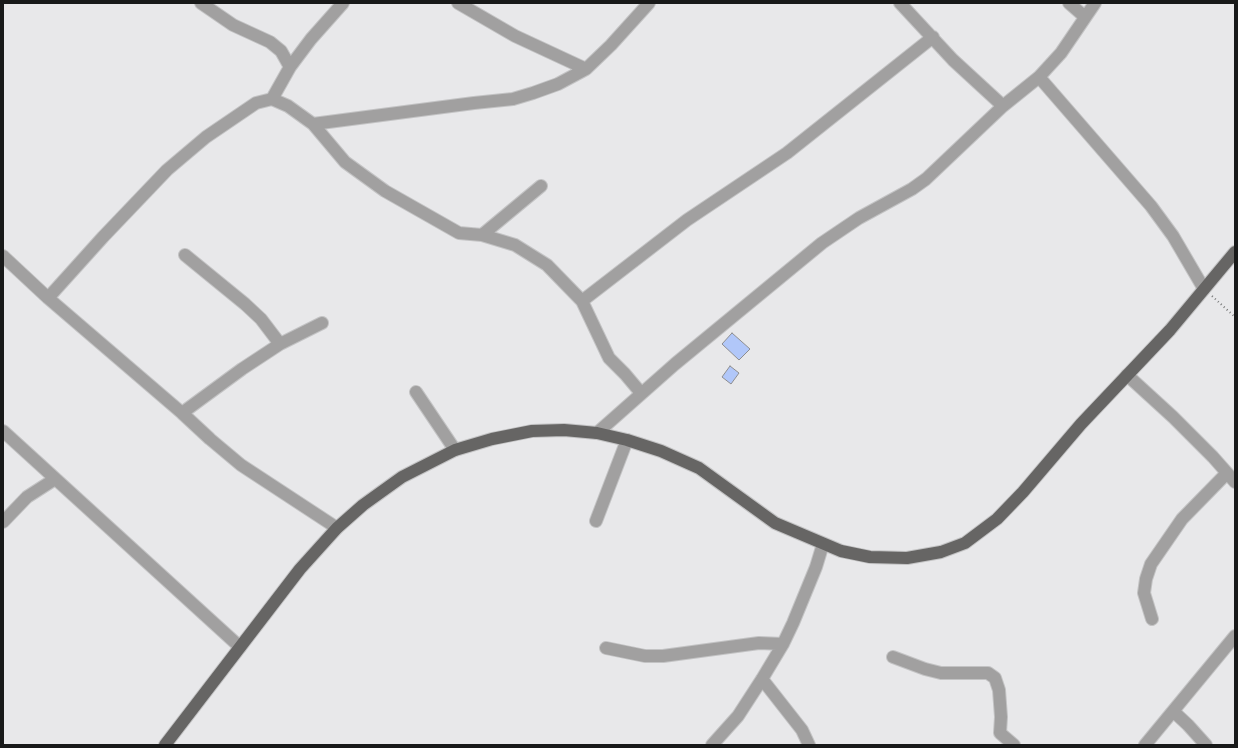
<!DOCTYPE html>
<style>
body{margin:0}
#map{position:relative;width:1238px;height:748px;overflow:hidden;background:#e8e8ea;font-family:Figtree,sans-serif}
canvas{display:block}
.frame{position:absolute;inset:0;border:4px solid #181919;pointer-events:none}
</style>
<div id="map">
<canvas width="1238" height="748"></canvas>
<div class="frame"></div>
</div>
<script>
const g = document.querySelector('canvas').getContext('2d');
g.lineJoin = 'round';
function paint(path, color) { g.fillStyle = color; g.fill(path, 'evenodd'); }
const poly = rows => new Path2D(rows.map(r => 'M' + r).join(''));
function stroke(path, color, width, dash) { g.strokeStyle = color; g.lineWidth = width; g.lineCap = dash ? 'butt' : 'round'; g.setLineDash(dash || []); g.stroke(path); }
const building = poly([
 [732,333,750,349,739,360,722,344,732,333],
 [730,366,739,373,731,384,722,377,730,366]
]);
paint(building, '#b1c7f9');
stroke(building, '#8d8d8f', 1);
const minor = poly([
 [201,3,233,25,270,42,281,51,290,67],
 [458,3,515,36,586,69],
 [900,3,953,60,1003,106],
 [1069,3,1085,17],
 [1039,77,1151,206,1173,236,1204,289],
 [272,99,290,67,311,39,343,3],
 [313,124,474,103,513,99,533,93,558,84,586,69,611,45,649,3],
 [482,235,541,186],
 [185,255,245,304,261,319,280,344],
 [3,256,48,298,182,413,210,439,241,465,337,528],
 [48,298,103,237,167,170,206,137,256,103,272,99,288,106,313,124,345,162,385,191,459,233,482,235,515,245,547,265,582,301,609,358,625,374,641,393],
 [582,301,687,220,787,153,933,37],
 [1127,375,1173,417,1213,457,1235,482],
 [416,392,455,450],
 [182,413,242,369,280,344,322,323],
 [3,431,240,647],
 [597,433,675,364,822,243,859,218,912,189,926,179,1003,106,1039,77,1061,53,1095,3],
 [596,521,627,440],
 [3,522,27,497,55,479],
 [1152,619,1144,593,1146,579,1151,564,1182,519,1227,473],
 [606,648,645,656,663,656,759,643,783,644],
 [893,657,925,669,941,673,988,673,995,678,999,690,1001,717,1000,733,1014,745],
 [762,679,802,730,809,745],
 [1173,711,1188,725,1206,745],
 [712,745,738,716,762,679,783,644,793,623,816,567,823,544],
 [1145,745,1235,636]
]);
const major = poly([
 [165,745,300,569,337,528,363,505,402,477,455,450,492,439,532,431,564,430,597,433,627,440,661,451,699,468,775,523,841,551,870,557,907,558,941,552,965,543,997,519,1023,492,1081,424,1170,330,1235,252]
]);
stroke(minor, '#c3c3c4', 14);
stroke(major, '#c3c3c4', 14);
stroke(poly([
 [1212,296,1235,317]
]), '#777878', 2, [1, 3]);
stroke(minor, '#a1a0a0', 12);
stroke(major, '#666564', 12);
</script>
